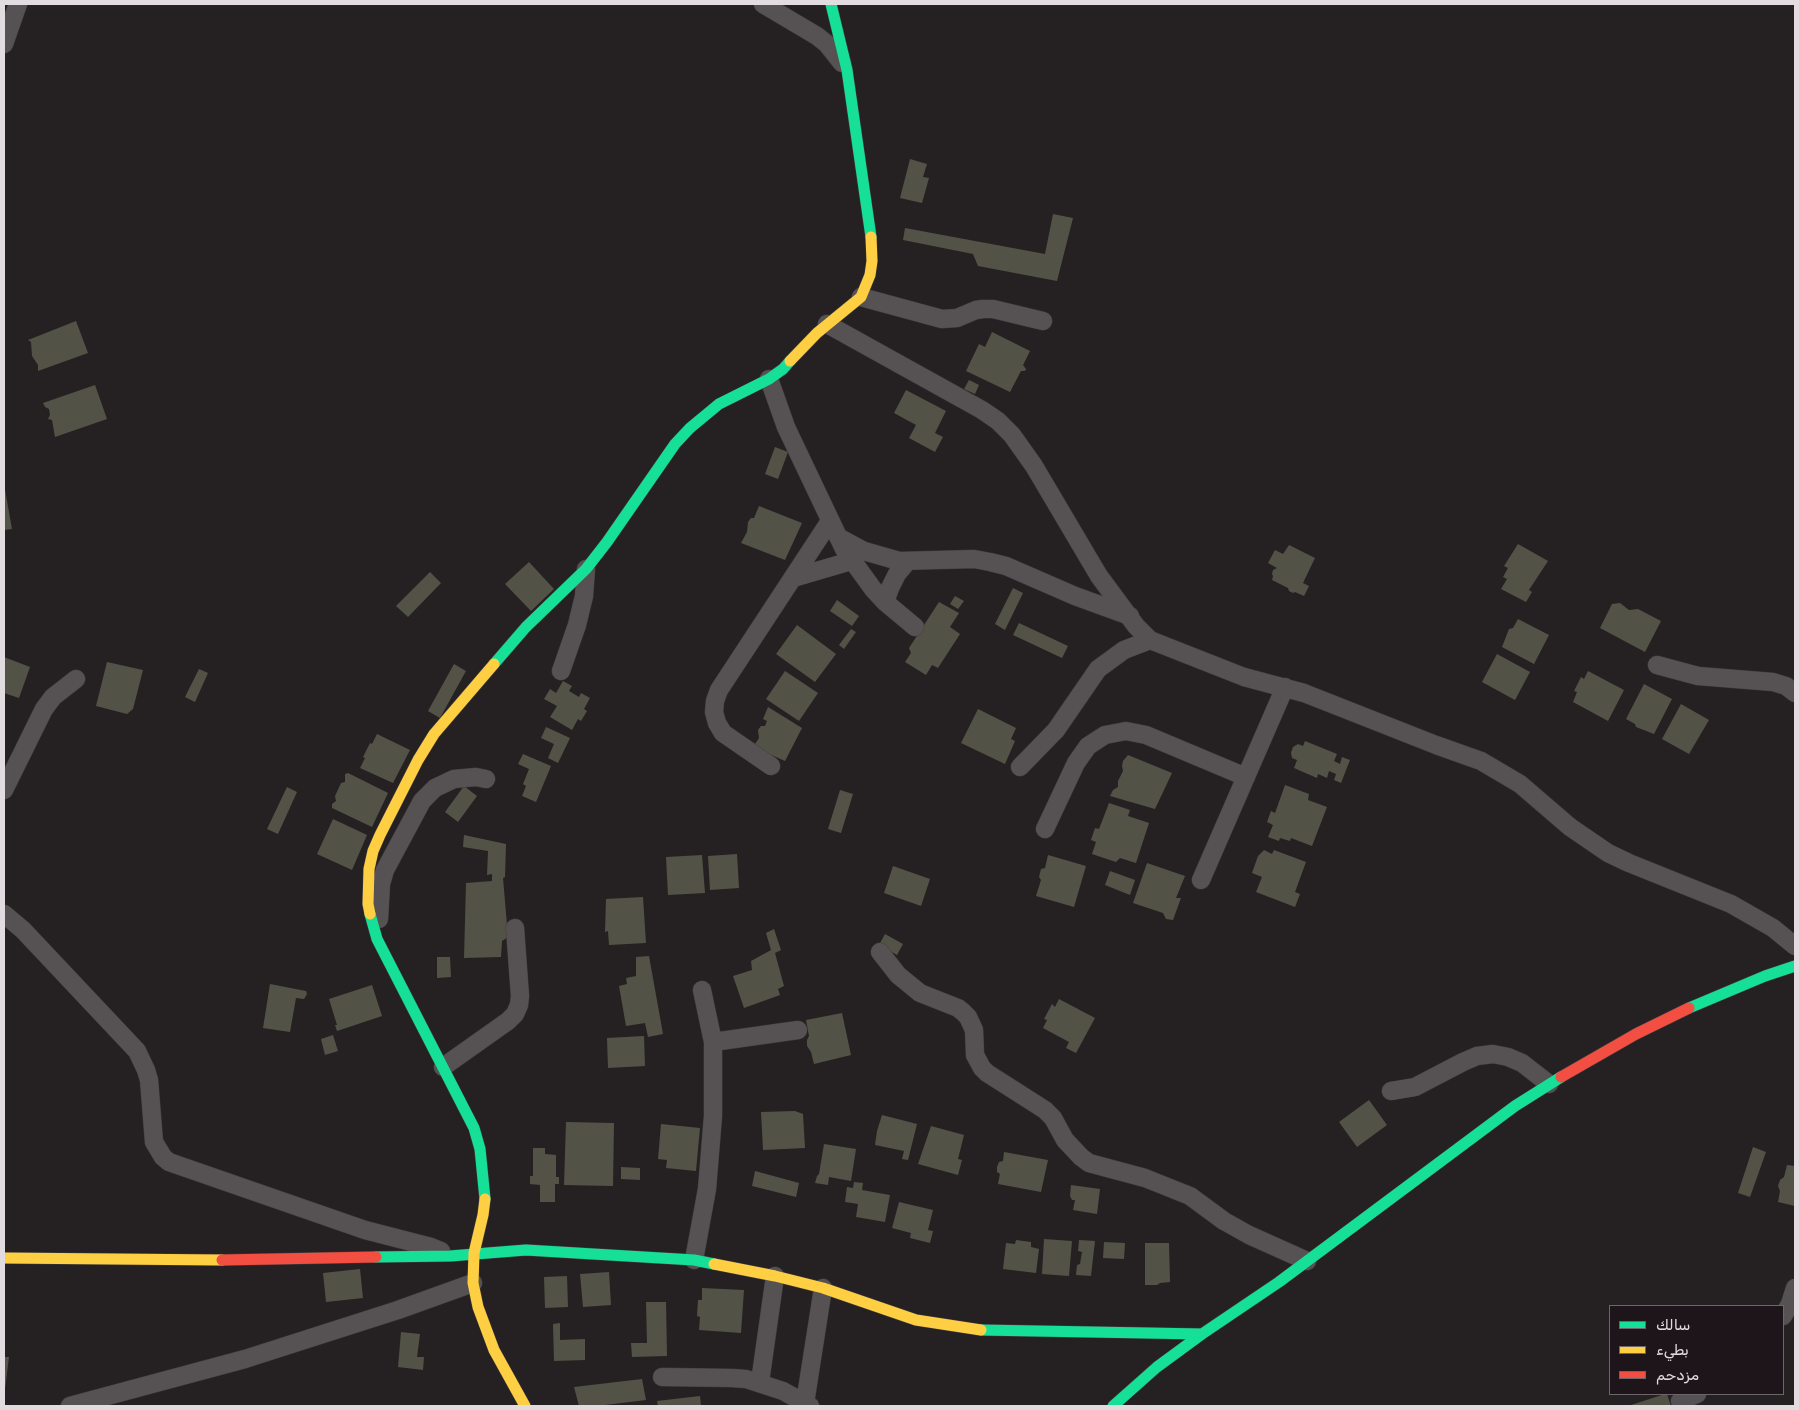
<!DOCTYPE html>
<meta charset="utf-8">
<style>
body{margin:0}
#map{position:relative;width:1799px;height:1410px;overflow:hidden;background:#252123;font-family:Rubik,Vazirmatn,sans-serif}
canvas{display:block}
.frame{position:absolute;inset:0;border:5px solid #e2dce0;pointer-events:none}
.legend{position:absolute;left:1609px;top:1305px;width:175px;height:90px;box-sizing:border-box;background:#1d151a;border:1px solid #6c6569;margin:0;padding:6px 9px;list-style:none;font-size:15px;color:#e2dce0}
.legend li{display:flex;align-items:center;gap:10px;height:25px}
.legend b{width:25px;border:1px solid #6c6569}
</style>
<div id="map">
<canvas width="1799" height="1410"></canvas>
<div class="frame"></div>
<ul class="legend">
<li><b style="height:6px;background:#16e098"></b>سالك</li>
<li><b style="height:6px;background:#ffcf43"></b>بطيء</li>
<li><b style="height:6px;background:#f24e42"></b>مزدحم</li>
</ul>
</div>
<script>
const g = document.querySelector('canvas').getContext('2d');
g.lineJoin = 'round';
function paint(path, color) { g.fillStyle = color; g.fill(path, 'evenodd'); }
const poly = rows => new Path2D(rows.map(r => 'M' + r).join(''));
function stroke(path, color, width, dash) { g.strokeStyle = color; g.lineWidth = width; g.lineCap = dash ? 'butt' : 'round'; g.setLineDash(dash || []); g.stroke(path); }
paint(poly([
 [910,159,927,164,923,177,929,178,922,203,900,198],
 [1053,214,1073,218,1057,281,978,266,973,254,903,240,905,228,1045,254],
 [76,321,88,353,38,371,38,365,32,356,31,342,28,340],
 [992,332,1030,351,1023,365,1026,369,1025,371,1021,371,1010,392,966,371,979,344,985,347],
 [969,380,979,385,975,394,964,389],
 [95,385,107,419,55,437,52,420,48,419,50,415,49,409,45,407,43,403],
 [906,390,946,411,935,433,943,437,935,452,909,438,916,425,894,413],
 [775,447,788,452,778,479,765,474],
 [4,484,12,529,4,530],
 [759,506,802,523,785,560,741,543,747,532,748,522,751,518,754,518],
 [1518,544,1548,561,1529,590,1532,592,1526,602,1501,589,1507,579,1503,577,1508,568,1504,566],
 [1289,545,1315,558,1303,583,1309,586,1304,596,1295,592,1293,593,1289,591,1288,588,1272,580,1273,576,1272,574,1273,570,1277,568,1268,563,1275,550,1283,554],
 [529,562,554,589,531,611,505,584],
 [430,572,441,583,408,617,396,606],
 [1013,588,1023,593,1005,630,995,624],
 [955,596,964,601,958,609,950,604],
 [837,600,859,616,852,626,830,611],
 [939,602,959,613,950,627,960,634,938,668,932,665,926,675,905,662,911,653,909,648],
 [1620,603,1629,610,1638,609,1661,621,1645,652,1600,628,1612,604],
 [1518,619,1549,635,1534,664,1502,647,1509,629,1513,628],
 [1019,623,1068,646,1062,658,1013,635],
 [797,625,836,654,815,682,776,654],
 [851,629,856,632,844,649,839,645],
 [1497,654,1530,672,1515,700,1482,682],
 [4,657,30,667,19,698,4,693],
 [107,662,143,670,133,709,127,714,96,706],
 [454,664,466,671,440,718,428,711],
 [199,669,208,673,195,702,185,697],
 [785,671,818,693,799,721,766,699],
 [1588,671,1624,690,1608,721,1573,702,1577,692,1574,691,1581,677,1584,679],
 [563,681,572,686,569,691,579,697,581,693,590,698,584,709,587,711,581,721,578,719,572,730,550,717,557,706,544,699,550,689,556,693],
 [1644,684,1672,699,1654,734,1636,727,1635,724,1626,719],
 [1681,704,1709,720,1689,754,1662,739],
 [768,707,802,728,785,761,753,747,759,738,758,730,761,726,765,726,767,721,763,719],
 [978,709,1016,728,1011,739,1015,741,1005,764,961,743],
 [546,727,570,738,558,763,548,758,554,744,541,738],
 [377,734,410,750,393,783,360,768,365,758,363,757,370,743,372,744],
 [1305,741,1337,754,1334,761,1340,764,1342,757,1350,760,1341,783,1334,780,1336,774,1329,771,1327,778,1318,774,1317,778,1294,768,1297,760,1292,758,1291,753,1293,747,1298,744,1303,746],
 [523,754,551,766,536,802,522,796,526,786,523,784,529,769,518,764],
 [1128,755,1172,773,1155,809,1110,796,1113,790,1118,787,1118,781,1123,771,1122,766,1123,761],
 [348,773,388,793,372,827,332,808,332,804,336,801,335,796,341,783,345,782,345,774],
 [1285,785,1309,794,1308,800,1327,807,1312,846,1291,838,1290,841,1280,838,1279,841,1268,837,1273,825,1267,822,1271,811,1275,813],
 [464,786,477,796,458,822,445,812],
 [287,787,297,792,278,834,267,829],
 [840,790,853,794,841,833,828,829],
 [1109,803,1130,810,1128,816,1149,823,1136,863,1120,858,1116,862,1092,854,1096,842,1091,840,1095,828,1099,829],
 [333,819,367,835,352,870,317,854],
 [464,835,506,844,505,877,503,878,508,937,502,941,501,957,464,958,466,883,492,881,492,874,487,875,488,851,463,847],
 [1264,850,1272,854,1274,850,1306,862,1295,892,1300,894,1295,907,1256,892,1262,877,1252,873,1258,856],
 [737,854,739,888,710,890,708,856],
 [702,855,705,893,668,895,666,857],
 [1048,855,1086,866,1074,907,1036,896,1041,880,1039,877,1041,869,1045,868],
 [1147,863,1185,876,1176,898,1181,898,1173,920,1166,919,1163,913,1133,903],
 [893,866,930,879,921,906,884,893],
 [1110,871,1135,880,1130,895,1105,885],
 [643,897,646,943,609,945,608,931,605,932,606,899],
 [774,929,781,950,775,953,784,986,778,989,780,995,744,1008,733,976,752,970,751,961,771,950,766,933],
 [885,934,903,944,897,955,879,945],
 [649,956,663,1034,648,1037,645,1023,626,1026,619,986,627,984,626,978,636,976,636,957],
 [437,957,450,957,451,977,437,978],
 [270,984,306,991,307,994,304,999,296,998,290,1032,263,1028],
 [372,985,382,1016,337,1031,335,1025,337,1025,329,999],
 [1059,999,1095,1018,1076,1053,1066,1048,1069,1042,1043,1028,1047,1020,1044,1019,1052,1004,1055,1007],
 [842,1013,851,1055,814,1064,811,1052,807,1046,807,1040,809,1036,806,1020],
 [333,1035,338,1051,325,1055,321,1039],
 [644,1036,645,1066,608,1068,607,1038],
 [1369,1100,1387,1125,1357,1147,1339,1122],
 [795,1111,803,1114,805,1148,763,1150,761,1112],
 [882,1115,917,1124,908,1160,902,1159,904,1151,875,1145,877,1131],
 [566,1122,614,1123,613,1186,564,1185],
 [661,1124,700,1128,696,1171,666,1168,667,1160,658,1159],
 [931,1126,964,1135,958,1159,962,1160,958,1175,918,1164],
 [824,1144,856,1149,851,1181,829,1177,828,1185,815,1183,817,1176,819,1174],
 [1753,1147,1766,1152,1750,1197,1738,1193],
 [533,1148,545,1148,545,1154,556,1155,556,1177,559,1177,559,1184,555,1184,555,1202,540,1202,540,1185,530,1184,530,1176,533,1176],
 [1004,1152,1048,1160,1041,1192,998,1184,1000,1174,997,1172,997,1167,999,1162,1003,1161],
 [1787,1165,1795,1166,1795,1206,1778,1202,1780,1191,1778,1186,1780,1180,1784,1177],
 [621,1167,640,1168,640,1180,621,1179],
 [755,1171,799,1183,796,1197,752,1186],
 [854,1182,863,1183,862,1190,890,1195,885,1222,856,1217,858,1204,845,1202,847,1187,853,1188],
 [1071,1185,1100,1189,1097,1214,1073,1210,1075,1200,1072,1200,1070,1196],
 [899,1202,933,1210,928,1230,933,1231,930,1243,910,1238,911,1233,892,1228],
 [1044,1239,1072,1241,1069,1276,1042,1274],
 [1016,1240,1031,1242,1031,1247,1039,1249,1036,1273,1003,1269,1006,1243,1015,1244],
 [1079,1240,1095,1241,1091,1276,1076,1275,1077,1265,1080,1264,1082,1252,1078,1251],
 [1104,1242,1125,1243,1124,1259,1103,1258],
 [1145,1243,1169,1243,1170,1282,1160,1283,1157,1285,1145,1285],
 [360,1269,363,1298,326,1302,323,1273],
 [609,1272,611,1305,583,1307,580,1274],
 [567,1276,568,1307,545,1308,544,1277],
 [702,1288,744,1290,741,1333,699,1330,700,1317,697,1316,698,1300,702,1300],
 [646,1302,666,1302,667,1356,632,1357,631,1343,647,1343],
 [560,1323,560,1340,585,1339,585,1360,554,1361,553,1324],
 [401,1332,420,1334,417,1357,424,1357,423,1370,398,1367],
 [4,1357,9,1357,5,1389,4,1389],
 [642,1379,646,1400,597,1406,579,1406,574,1387],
 [1665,1394,1667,1394,1671,1406,1628,1406],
 [700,1396,701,1406,658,1406,657,1401]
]), '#525346');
const street = poly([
 [763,4,817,36,827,44,842,63],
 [4,44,18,4],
 [861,297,942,319,957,318,976,310,983,309,993,309,1043,321],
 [827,324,982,410,998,421,1012,435,1034,466,1099,576,1136,626,1150,640,1244,677,1304,693,1436,745,1481,761,1520,784,1570,827,1608,853,1629,863,1731,904,1773,928,1795,946],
 [769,379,786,427,844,549,873,589,885,602,915,627],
 [838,537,864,551,899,561,974,559,990,562,1006,566,1075,596,1130,616],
 [793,578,851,561],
 [885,602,890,588,897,574,907,562],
 [1657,665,1698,676,1773,682,1786,686,1795,693],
 [561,671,577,625,584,596,586,569],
 [771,766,723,733,717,723,714,712,715,701,719,690,830,521],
 [1020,767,1056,730,1098,669,1124,650,1150,640],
 [4,790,44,709,53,697,76,679],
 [1045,829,1076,763,1088,746,1105,735,1126,731,1146,735,1246,777],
 [1201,880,1285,687],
 [4,914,23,930,137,1051,146,1070,149,1080,154,1142,163,1157,169,1162,365,1230,431,1247,441,1251],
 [379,919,381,884,385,870,422,801,435,788,454,779,476,777,486,779],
 [880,952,898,975,920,993,958,1008,963,1012,968,1017,974,1030,975,1055,982,1068,987,1073,1045,1110,1053,1118,1065,1140,1081,1157,1089,1163,1145,1178,1190,1196,1224,1221,1249,1235,1307,1261],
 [713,1042,798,1030],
 [443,1067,508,1021,515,1014,519,1005,520,996,515,928],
 [1391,1091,1415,1087,1463,1062,1477,1056,1493,1054,1508,1057,1522,1063,1549,1084],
 [694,1260,707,1189,713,1116,713,1042,702,990],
 [1783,1316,1790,1304,1795,1288],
 [662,1377,732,1378,746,1379,783,1391,810,1406],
 [760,1382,775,1276],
 [1680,1401,1697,1394],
 [805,1403,823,1288],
 [70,1406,245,1359,398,1310,473,1283]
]);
const fast = poly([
 [831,4,847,70,871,237],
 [494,664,526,627,586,569,607,542,675,444,690,428,719,404,769,379,783,369,790,361],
 [370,914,377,939,474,1128,480,1149,485,1199],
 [1689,1008,1765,976,1795,966],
 [376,1257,450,1256,526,1250,694,1260,714,1264],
 [981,1330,1202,1334],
 [1113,1406,1157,1367,1202,1334,1279,1282,1515,1106,1561,1077]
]);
const slow = poly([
 [790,361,817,333,861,297,870,275,872,261,871,237],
 [370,914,368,904,369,869,373,851,380,835,418,760,434,734,494,664],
 [485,1199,483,1215,474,1253,473,1283,478,1307,494,1350,525,1406],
 [4,1258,222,1260],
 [714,1264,775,1276,823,1288,916,1320,981,1330]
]);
const jam = poly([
 [1561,1077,1636,1034,1689,1008],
 [222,1260,376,1257]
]);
stroke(street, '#403d3e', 19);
stroke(fast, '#403d3e', 12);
stroke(slow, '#403d3e', 12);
stroke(jam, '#403d3e', 12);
stroke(street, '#565254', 18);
stroke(fast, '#16e098', 11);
stroke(slow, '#ffcf43', 11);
stroke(jam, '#f24e42', 11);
</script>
